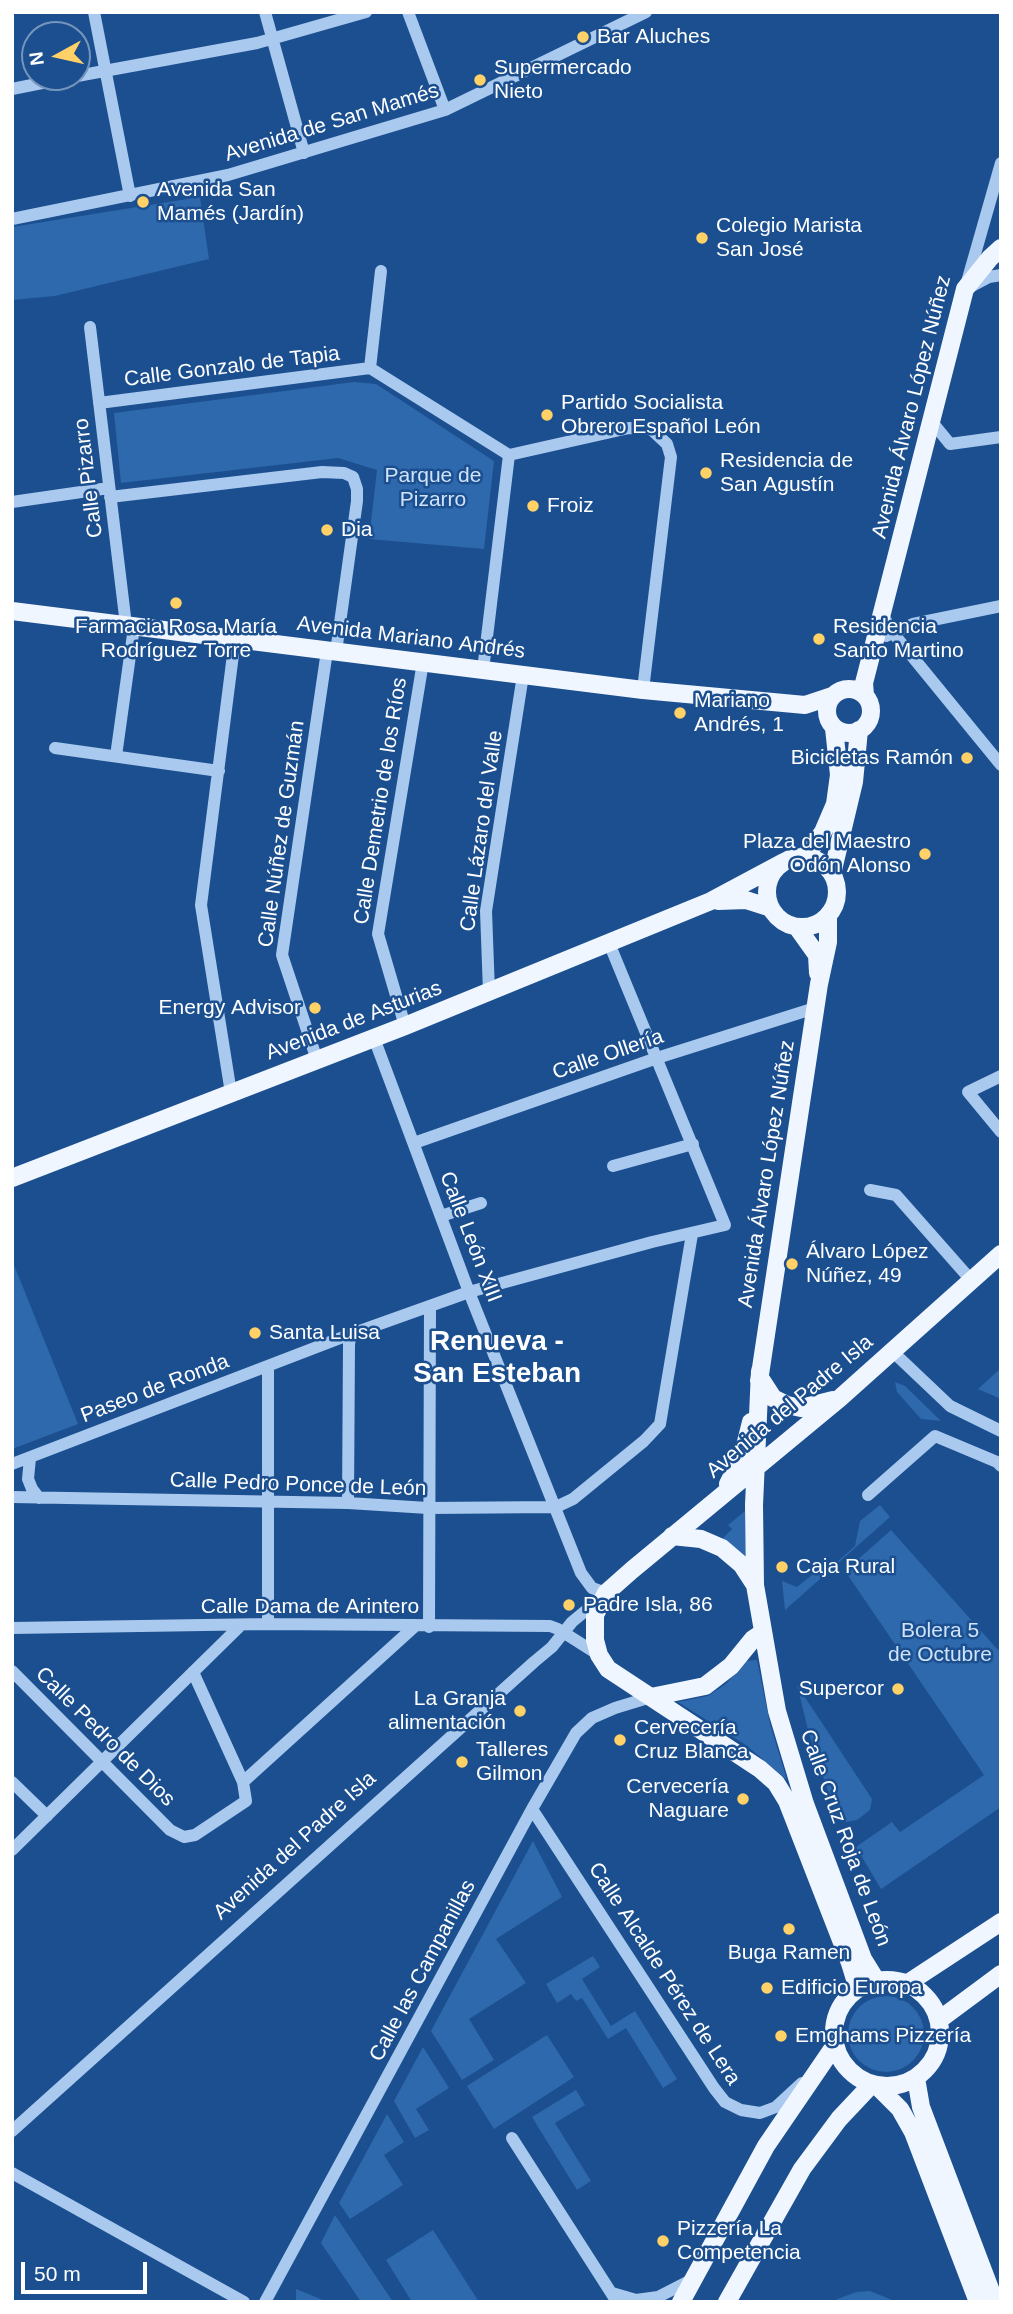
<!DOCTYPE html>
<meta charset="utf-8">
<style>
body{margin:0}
#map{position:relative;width:1013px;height:2314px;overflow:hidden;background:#1b4f8f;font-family:Helvetica,sans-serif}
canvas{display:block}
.frame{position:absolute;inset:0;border:14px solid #fff;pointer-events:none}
.north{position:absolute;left:21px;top:21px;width:70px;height:70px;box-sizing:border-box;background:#1b4f8f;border:2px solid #7695bc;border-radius:50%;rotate:262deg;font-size:19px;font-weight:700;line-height:28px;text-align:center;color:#fff}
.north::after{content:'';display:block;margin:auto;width:24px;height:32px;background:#ffd166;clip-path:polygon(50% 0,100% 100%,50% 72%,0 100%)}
.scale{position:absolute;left:21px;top:2262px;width:126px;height:32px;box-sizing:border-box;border:4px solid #fff;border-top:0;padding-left:9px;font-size:21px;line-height:24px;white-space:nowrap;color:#fff;-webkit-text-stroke:5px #1b4f8f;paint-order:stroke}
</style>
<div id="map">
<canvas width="1013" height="2314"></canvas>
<div class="frame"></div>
<div class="north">N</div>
<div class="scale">50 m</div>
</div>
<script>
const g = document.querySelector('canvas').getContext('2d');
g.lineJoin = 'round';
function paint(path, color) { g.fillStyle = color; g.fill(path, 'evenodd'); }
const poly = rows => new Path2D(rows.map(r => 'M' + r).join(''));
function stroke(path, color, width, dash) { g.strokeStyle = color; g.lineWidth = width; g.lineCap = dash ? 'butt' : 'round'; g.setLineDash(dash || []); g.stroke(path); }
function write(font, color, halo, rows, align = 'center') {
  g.font = font + ' Helvetica,sans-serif'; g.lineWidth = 5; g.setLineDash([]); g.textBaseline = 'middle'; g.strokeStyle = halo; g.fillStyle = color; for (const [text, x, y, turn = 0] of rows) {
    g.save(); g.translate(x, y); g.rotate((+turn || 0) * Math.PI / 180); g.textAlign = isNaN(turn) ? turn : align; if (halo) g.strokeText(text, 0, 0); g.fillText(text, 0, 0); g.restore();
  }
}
paint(poly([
 [200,197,209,259,55,296,12,300,12,227],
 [354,382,376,384,494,461,484,549,369,539,377,470,338,458,121,483,114,413],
 [12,1260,78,1424,12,1449],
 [1001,1368,1001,1399,978,1389],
 [895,1382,905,1386,941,1421,921,1419,897,1392],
 [880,1505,890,1517,785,1610,782,1581,797,1587,818,1570,822,1558,829,1569,855,1546,860,1521],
 [745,1511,746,1556,723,1538,732,1529,728,1525],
 [891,1530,998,1650,1001,1649,1001,1807,881,1889,856,1847,892,1822,900,1832,984,1775,845,1571],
 [757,1660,770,1724,787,1780,746,1745,678,1702,708,1696,726,1684,746,1661],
 [797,1685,872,1799,870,1810,857,1820,846,1822,837,1818,809,1734],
 [533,1841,562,1897,496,1939,526,1983,469,2019,494,2060,462,2080,431,2031],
 [593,1956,600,1967,582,1979,611,2026,635,2011,677,2079,663,2088,626,2028,608,2039,582,1998,576,2001,571,1994,557,2003,546,1984],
 '848 2034a38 38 0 1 1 76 0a38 38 0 1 1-76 0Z',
 [547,2035,574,2077,494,2129,467,2086],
 [423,2047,449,2088,416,2109,429,2130,415,2138,394,2101],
 [576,2090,585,2105,555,2123,591,2181,577,2190,532,2117],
 [387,2114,404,2142,384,2155,403,2185,350,2219,339,2203],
 [335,2215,393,2302,361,2302,321,2243],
 [433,2230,479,2302,412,2302,386,2260],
 [296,2289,323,2300,342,2302,296,2302],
 [870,2291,897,2302,830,2302,856,2292]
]), '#2e69ad');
stroke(poly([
 [94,12,130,196],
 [265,12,304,153],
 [408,12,445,110],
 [77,76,257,43,366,12],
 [12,89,72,77],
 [12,219,228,175,445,110,646,12],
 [967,282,1001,163],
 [972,286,989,277,1001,275],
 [90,327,126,625],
 [370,368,509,455,629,428,651,429,667,444,671,457,643,690],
 [370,368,381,271],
 [99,403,370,368],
 [932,422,950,444,1001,437],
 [110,497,322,472,344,473,353,477,357,489,357,501,336,652],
 [12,502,109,488],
 [882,614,893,633,1001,765],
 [886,636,913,624,1001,606],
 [483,670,509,455],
 [55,748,219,771],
 [116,756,134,627],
 [489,992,486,911,523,675],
 [405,1026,378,934,423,662],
 [374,1038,469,1292,581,1573,592,1588,606,1593],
 [317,1060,282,955,327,651],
 [1001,1076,968,1092,1001,1132],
 [231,1093,201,905,235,639],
 [414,1143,657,1058,815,1008],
 [613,1166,693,1144],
 [870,1190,896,1195,971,1280],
 [441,1216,481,1203],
 [892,1351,950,1406,1001,1431],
 [30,1458,28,1479,32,1489,39,1498],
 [12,1464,343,1337,469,1292,652,1242,725,1225,609,943],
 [868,1495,935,1436,997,1462,1001,1466],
 [12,1497,348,1503,428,1508,556,1507,573,1499,644,1441,660,1424,692,1234],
 [348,1503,349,1344,351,1335],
 [268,1624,268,1367],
 [429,1627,430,1307],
 [12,1628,268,1624,550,1626,558,1629,599,1655],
 [12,1671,170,1830,184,1837,195,1835,246,1801,243,1782,193,1672],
 [12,1782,47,1816],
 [243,1782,414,1627],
 [532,1809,714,2088,725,2102,741,2110,760,2113,776,2107,802,2083],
 [12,1850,241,1625],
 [12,2131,534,1662,552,1647,572,1622,601,1598],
 [512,2138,617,2302],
 [12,2173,244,2302],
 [612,2293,636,2300,658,2297,693,2279],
 [265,2302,532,1809,576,1733,592,1718,615,1708,651,1697]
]), '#a9c9ee', 12);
stroke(poly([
 [12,611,643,690,805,705,832,696],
 '827 711a22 22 0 1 1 44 0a22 22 0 1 1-44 0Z',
 [865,695,864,683,965,289,990,258,1001,248],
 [805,857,823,832,835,804,839,775,834,728],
 '767 892a35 35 0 1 1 70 0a35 35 0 1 1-70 0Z',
 [832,874,854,782,859,730],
 [718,901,746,900,771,908],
 [797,927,817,955,818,973],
 [12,1178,405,1026,711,901,784,862],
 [760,1371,754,1505,755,1585,777,1711,805,1804,863,1959,876,1980],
 [759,1381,819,984,828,942,828,915],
 [762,1381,773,1398,787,1405,801,1408,833,1400],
 [728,1484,743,1454,751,1422],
 [672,1536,701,1539,722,1548,742,1565,755,1585],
 [651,1697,705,1686,731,1666,753,1639,762,1633],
 '834 2033a53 53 0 1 1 106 0a53 53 0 1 1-106 0Z',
 [908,1983,1001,1922],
 [858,1989,850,1963,787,1801,776,1783,760,1769,608,1669,599,1655,595,1640,595,1615,606,1593,632,1570,840,1398,1001,1254],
 [939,2020,1001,1974],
 [916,2078,921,2107,995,2302],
 [877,2086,900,2109,913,2132,978,2302],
 [681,2302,766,2146,835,2045],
 [727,2302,802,2169,839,2119,871,2085]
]), '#f0f6ff', 18);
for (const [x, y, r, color] of [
 [583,37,7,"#ffd166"],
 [480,80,7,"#ffd166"],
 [143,202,7,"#ffd166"],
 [702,238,7,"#ffd166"],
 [547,415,7,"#ffd166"],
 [706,473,7,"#ffd166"],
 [533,506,7,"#ffd166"],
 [327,530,7,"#ffd166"],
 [176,603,7,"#ffd166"],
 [819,639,7,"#ffd166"],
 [680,713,7,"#ffd166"],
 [967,758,7,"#ffd166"],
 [925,854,7,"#ffd166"],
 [315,1008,7,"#ffd166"],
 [792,1264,7,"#ffd166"],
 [255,1333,7,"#ffd166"],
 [782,1567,7,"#ffd166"],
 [569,1605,7,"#ffd166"],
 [898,1689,7,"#ffd166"],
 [520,1711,7,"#ffd166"],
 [620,1740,7,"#ffd166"],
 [462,1762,7,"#ffd166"],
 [743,1799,7,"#ffd166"],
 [789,1929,7,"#ffd166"],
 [767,1988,7,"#ffd166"],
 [781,2036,7,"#ffd166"],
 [663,2241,7,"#ffd166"]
]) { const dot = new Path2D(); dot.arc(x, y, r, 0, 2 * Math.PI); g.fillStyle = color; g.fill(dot); stroke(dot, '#1b4f8f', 2.5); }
write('21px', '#fff', '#1b4f8f', [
 ["Bar Aluches",597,37],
 ["Supermercado",494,68],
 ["Nieto",494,92],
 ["Avenida San",157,190],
 ["Mamés (Jardín)",157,214],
 ["Colegio Marista",716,226],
 ["San José",716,250],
 ["Partido Socialista",561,403],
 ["Obrero Español León",561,427],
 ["Residencia de",720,461],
 ["San Agustín",720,485],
 ["Froiz",547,506],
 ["Dia",341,530],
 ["Farmacia Rosa María",176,627,"center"],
 ["Rodríguez Torre",176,651,"center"],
 ["Residencia",833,627],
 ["Santo Martino",833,651],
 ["Mariano",694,701],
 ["Andrés, 1",694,725],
 ["Bicicletas Ramón",953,758,"right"],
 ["Plaza del Maestro",911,842,"right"],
 ["Odón Alonso",911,866,"right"],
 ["Energy Advisor",301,1008,"right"],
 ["Álvaro López",806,1252],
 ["Núñez, 49",806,1276],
 ["Santa Luisa",269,1333],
 ["Caja Rural",796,1567],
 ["Padre Isla, 86",583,1605],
 ["Supercor",884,1689,"right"],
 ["La Granja",506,1699,"right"],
 ["alimentación",506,1723,"right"],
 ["Cervecería",634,1728],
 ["Cruz Blanca",634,1752],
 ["Talleres",476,1750],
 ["Gilmon",476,1774],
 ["Cervecería",729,1787,"right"],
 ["Naguare",729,1811,"right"],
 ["Buga Ramen",789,1953,"center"],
 ["Edificio Europa",781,1988],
 ["Emghams Pizzería",795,2036],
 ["Pizzería La",677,2229],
 ["Competencia",677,2253]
], 'left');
write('21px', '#fff', '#1b4f8f', [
 ["Avenida de San Mamés",332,123,-17],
 ["Calle Gonzalo de Tapia",232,367,-7],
 ["Avenida Álvaro López Núñez",912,407,-76],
 ["Calle Pizarro",89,478,-97],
 ["Avenida Mariano Andrés",411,638,7],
 ["Calle Demetrio de los Ríos",381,801,-81],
 ["Calle Lázaro del Valle",482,831,-82],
 ["Calle Núñez de Guzmán",282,834,-82],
 ["Avenida de Asturias",354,1021,-21],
 ["Calle Ollería",608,1055,-19],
 ["Avenida Álvaro López Núñez",767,1174,-81],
 ["Calle León XIII",470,1237,69],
 ["Paseo de Ronda",155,1389,-21],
 ["Avenida del Padre Isla",790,1407,-40],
 ["Calle Pedro Ponce de León",298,1485,2],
 ["Calle Dama de Arintero",310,1607],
 ["Calle Pedro de Dios",105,1737,45],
 ["Calle Cruz Roja de León",845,1838,70],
 ["Avenida del Padre Isla",295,1846,-42],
 ["Calle las Campanillas",423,1971,-62],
 ["Calle Alcalde Pérez de Lera",664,1974,57]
]);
write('21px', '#cfe3fa', '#1b4f8f', [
 ["Parque de",433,476],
 ["Pizarro",433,500],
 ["Bolera 5",940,1631],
 ["de Octubre",940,1655]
]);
write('bold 28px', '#fff', '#1b4f8f', [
 ["Renueva -",497,1342],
 ["San Esteban",497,1374]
]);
</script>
